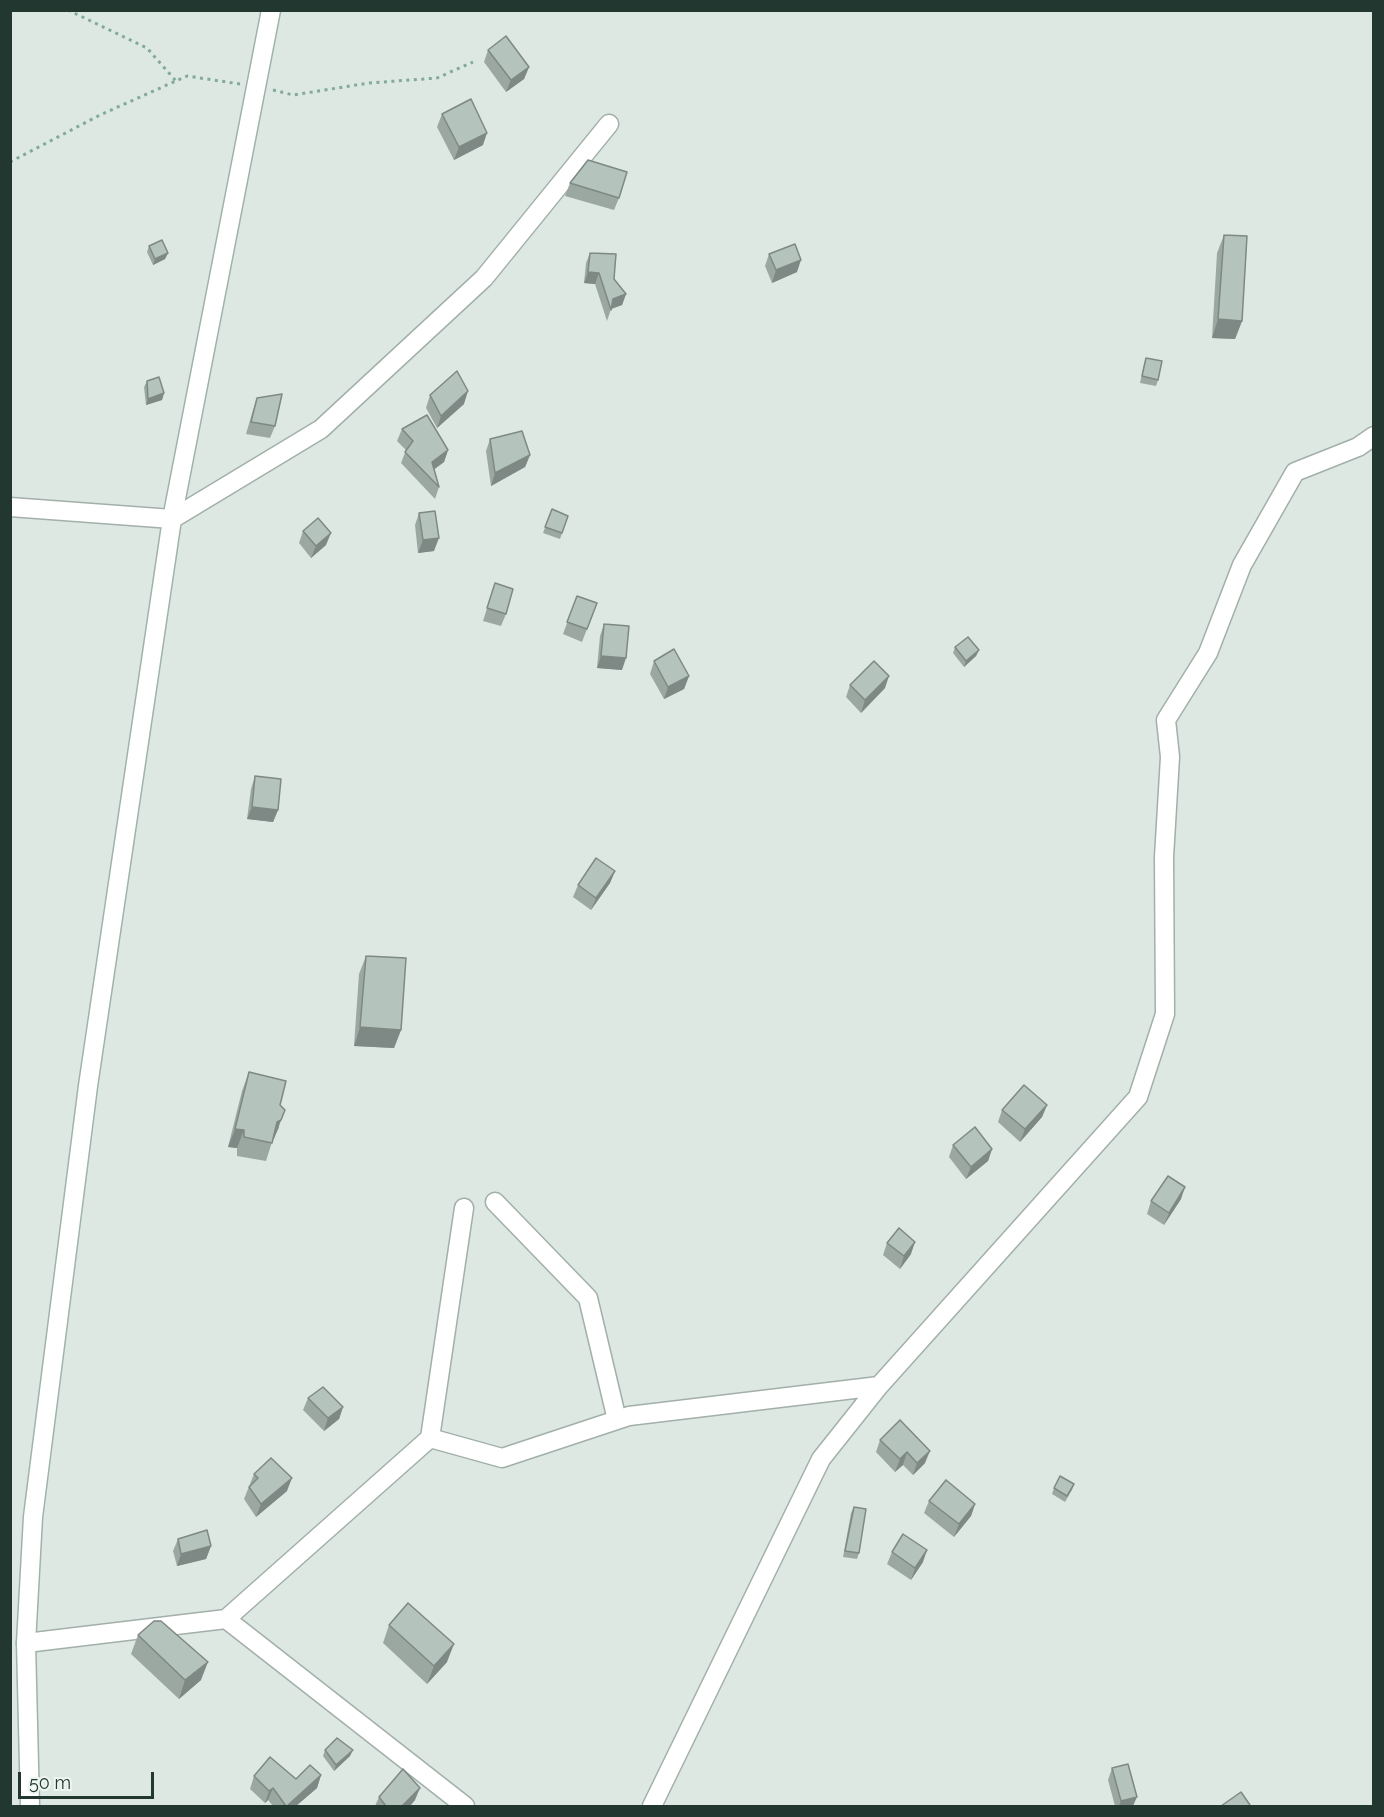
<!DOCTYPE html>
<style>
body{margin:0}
#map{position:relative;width:1384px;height:1817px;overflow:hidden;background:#dee8e3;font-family:Raleway,sans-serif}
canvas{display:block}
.frame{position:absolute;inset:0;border:12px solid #213730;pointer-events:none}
.scale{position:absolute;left:18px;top:1772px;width:136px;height:27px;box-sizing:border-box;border:3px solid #213730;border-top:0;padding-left:8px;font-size:18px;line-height:21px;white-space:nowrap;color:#213730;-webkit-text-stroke:4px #eef6f1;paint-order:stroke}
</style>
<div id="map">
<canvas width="1384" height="1817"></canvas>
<div class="frame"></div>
<div class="scale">50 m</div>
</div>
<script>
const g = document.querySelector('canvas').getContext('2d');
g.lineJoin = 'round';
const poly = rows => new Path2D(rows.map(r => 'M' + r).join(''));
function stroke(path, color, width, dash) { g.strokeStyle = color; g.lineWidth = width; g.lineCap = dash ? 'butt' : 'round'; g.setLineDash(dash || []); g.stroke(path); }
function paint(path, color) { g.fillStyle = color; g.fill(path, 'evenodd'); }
const street = poly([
 [10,507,172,519,321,429,484,278,609,124],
 [495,1202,588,1298,617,1420],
 [430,1438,502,1458,629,1416,879,1386],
 [226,1619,465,1806],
 [26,1643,226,1619,430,1438,464,1208],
 [652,1806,821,1459,879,1386,1138,1097,1165,1014,1164,857,1170,757,1166,720,1208,653,1242,565,1295,472,1358,447,1374,436]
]);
const secondary = poly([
 [30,1806,26,1643,33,1517,88,1086,172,519,271,10]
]);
stroke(street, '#a2afaa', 21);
stroke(secondary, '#9eb3ab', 21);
stroke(poly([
 [68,10,147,48,176,81],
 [273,90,293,95,369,83,437,78,473,62],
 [10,162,100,115,187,76,240,84]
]), '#81aa9b', 3, [3, 4.5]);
stroke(street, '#fff', 18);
stroke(secondary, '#fff', 18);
paint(poly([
 [488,50,529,67,524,79,506,92,484,62],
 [442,114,483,145,454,160,437,127],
 [570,183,619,198,614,210,565,196],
 [1224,235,1242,321,1235,339,1212,338,1217,253],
 [149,246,168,253,165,259,153,265,147,252],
 [590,253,614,279,626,294,622,305,611,309,607,321,595,284,584,283,586,263],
 [769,254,797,272,772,283,765,266],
 [1146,358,1158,380,1156,386,1140,383,1144,364],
 [147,381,164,393,162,400,146,405,144,387],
 [430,395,464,404,437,428,426,408],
 [257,398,275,426,270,438,246,434,253,410],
 [402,429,448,450,444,462,434,469,439,487,435,499,401,463,406,450,397,441],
 [490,439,530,455,525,467,491,486,486,451],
 [552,509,568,516,560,539,543,533],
 [419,513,434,551,418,553,415,525],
 [303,531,326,545,311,558,299,543],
 [495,583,506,614,501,626,483,621],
 [577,596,597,603,582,642,563,634],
 [604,624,622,670,597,668,600,636],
 [955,647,979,650,976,656,964,667,953,653],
 [654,661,689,676,684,689,664,699,650,674],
 [850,685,885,688,861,713,846,697],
 [255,776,278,810,273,822,247,819,251,789],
 [615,871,610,883,591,910,573,897,578,885],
 [366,956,401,1030,394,1048,354,1046,359,974],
 [249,1072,280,1105,279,1128,273,1139,266,1161,237,1156,237,1148,228,1147,242,1091],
 [1047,1105,1042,1117,1020,1142,998,1122,1002,1110],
 [953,1145,992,1149,988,1161,966,1179,949,1157],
 [1181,1199,1164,1225,1147,1214,1151,1201],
 [887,1243,911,1254,900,1269,883,1255],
 [308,1398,343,1407,339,1419,324,1431,303,1410],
 [900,1420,925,1463,913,1475,903,1465,895,1472,876,1452,880,1440],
 [254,1474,287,1491,256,1517,244,1499],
 [1074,1484,1072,1490,1065,1502,1052,1494,1054,1488],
 [929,1501,975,1504,971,1516,954,1537,924,1513],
 [854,1507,859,1553,857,1559,843,1557,851,1513],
 [178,1539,211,1546,206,1559,177,1566,173,1551],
 [892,1552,923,1562,911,1580,887,1564],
 [389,1625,447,1662,427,1684,383,1643],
 [138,1635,201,1680,179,1699,131,1654],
 [325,1750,350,1756,334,1771,323,1756],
 [1112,1768,1133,1806,1115,1806,1108,1780],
 [321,1775,317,1788,296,1806,273,1806,268,1800,265,1803,250,1789,254,1776,296,1779],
 [379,1797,415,1800,410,1806,375,1806]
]), '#9ba8a2');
paint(poly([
 [529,67,524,79,506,92,511,80],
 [487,133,483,145,454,160,459,147],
 [168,253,165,259,153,265,155,259],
 [801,260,797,272,772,283,776,270],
 [588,272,599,273,595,284,584,283],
 [626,294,622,305,611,309,613,299],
 [1218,319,1242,321,1235,339,1212,338],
 [468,391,464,404,437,428,441,416],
 [164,393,162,400,146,405,148,399],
 [448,450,444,462,428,474,432,462],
 [530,455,525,467,491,486,495,473],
 [331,533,326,545,311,558,316,546],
 [439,538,434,551,418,553,423,540],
 [979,650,976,656,964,667,966,661],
 [601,656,626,658,622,670,597,668],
 [689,676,684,689,664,699,668,687],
 [889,676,885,688,861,713,865,700],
 [252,807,278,810,273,822,247,819],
 [615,871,610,883,591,910,596,898],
 [360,1027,401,1030,394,1048,354,1046],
 [1047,1105,1042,1117,1020,1142,1025,1129],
 [285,1110,274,1139,270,1141,277,1122],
 [235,1129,244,1130,237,1148,228,1147],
 [992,1149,988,1161,966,1179,971,1167],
 [1185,1187,1181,1199,1164,1225,1169,1213],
 [915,1242,911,1254,900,1269,904,1256],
 [343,1407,339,1419,324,1431,328,1418],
 [930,1451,925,1463,913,1475,917,1463],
 [907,1452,903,1465,895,1472,900,1459],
 [292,1478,287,1491,256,1517,261,1504],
 [975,1504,971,1516,954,1537,959,1524],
 [211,1546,206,1559,177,1566,181,1554],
 [927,1550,923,1562,911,1580,915,1568],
 [454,1644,447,1662,427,1684,434,1666],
 [208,1662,201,1680,179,1699,185,1680],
 [353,1750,350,1756,334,1771,336,1765],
 [321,1775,317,1788,296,1806,287,1806],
 [273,1788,268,1800,265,1803,269,1791],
 [420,1788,415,1800,410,1806,402,1806],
 [1137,1797,1133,1806,1119,1806,1121,1801]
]), '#7e8884');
const building = poly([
 [506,36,529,67,511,80,488,50,506,36],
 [471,99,487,133,459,147,442,114,471,99],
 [588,160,627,172,619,198,570,183,588,160],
 [1224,235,1247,236,1242,321,1218,319,1224,235],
 [162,240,168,253,155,259,149,246,162,240],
 [795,244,801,260,776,270,769,254,795,244],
 [590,253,616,254,614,279,626,294,613,299,611,310,599,273,588,272,590,253],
 [1146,358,1162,361,1158,380,1142,376,1146,358],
 [457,371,468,391,441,416,430,395,457,371],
 [159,377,164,393,148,399,147,381,159,377],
 [282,394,275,426,251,422,257,398,282,394],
 [427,415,448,450,432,462,439,487,405,452,413,441,402,429,427,415],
 [522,431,530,455,495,473,490,439,522,431],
 [552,509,568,516,562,533,545,527,552,509],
 [435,511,439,538,423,540,419,513,435,511],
 [318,518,331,533,316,546,303,531,318,518],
 [495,583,513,589,506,614,487,608,495,583],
 [577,596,597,603,587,629,567,622,577,596],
 [604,624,629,626,626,658,601,656,604,624],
 [968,637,979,650,966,661,955,647,968,637],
 [674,649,689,676,668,687,654,661,674,649],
 [874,661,889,676,865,700,850,685,874,661],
 [255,776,281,779,278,810,252,807,255,776],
 [596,858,615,871,596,898,578,885,596,858],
 [366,956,406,958,401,1030,360,1027,366,956],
 [249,1072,286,1081,280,1105,285,1110,281,1120,277,1122,272,1143,244,1137,244,1130,235,1129,249,1072],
 [1024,1085,1047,1105,1025,1129,1002,1110,1024,1085],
 [975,1127,992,1149,971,1167,953,1145,975,1127],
 [1168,1176,1185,1187,1169,1213,1151,1201,1168,1176],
 [899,1228,915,1242,904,1256,887,1243,899,1228],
 [323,1387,343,1407,328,1418,308,1398,323,1387],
 [900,1420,930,1451,917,1463,907,1452,900,1459,880,1440,900,1420],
 [271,1458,292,1478,261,1504,249,1487,258,1478,254,1474,271,1458],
 [1060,1476,1074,1484,1067,1496,1054,1488,1060,1476],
 [946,1480,975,1504,959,1524,929,1501,946,1480],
 [854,1507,866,1509,859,1553,845,1551,854,1507],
 [207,1530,211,1546,181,1554,178,1539,207,1530],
 [903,1534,927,1550,915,1568,892,1552,903,1534],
 [408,1603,454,1644,434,1666,389,1625,408,1603],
 [154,1621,161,1621,208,1662,185,1680,138,1635,154,1621],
 [337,1738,353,1750,336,1765,325,1750,337,1738],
 [270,1757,296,1779,310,1765,321,1775,287,1806,286,1806,273,1788,269,1791,254,1776,270,1757],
 [1128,1764,1137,1797,1121,1801,1112,1768,1128,1764],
 [403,1769,420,1788,402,1806,386,1806,379,1797,403,1769],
 [1241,1792,1250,1805,1249,1806,1221,1806,1241,1792]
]);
paint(building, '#b4c3bc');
stroke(building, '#7e8884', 1.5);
</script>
